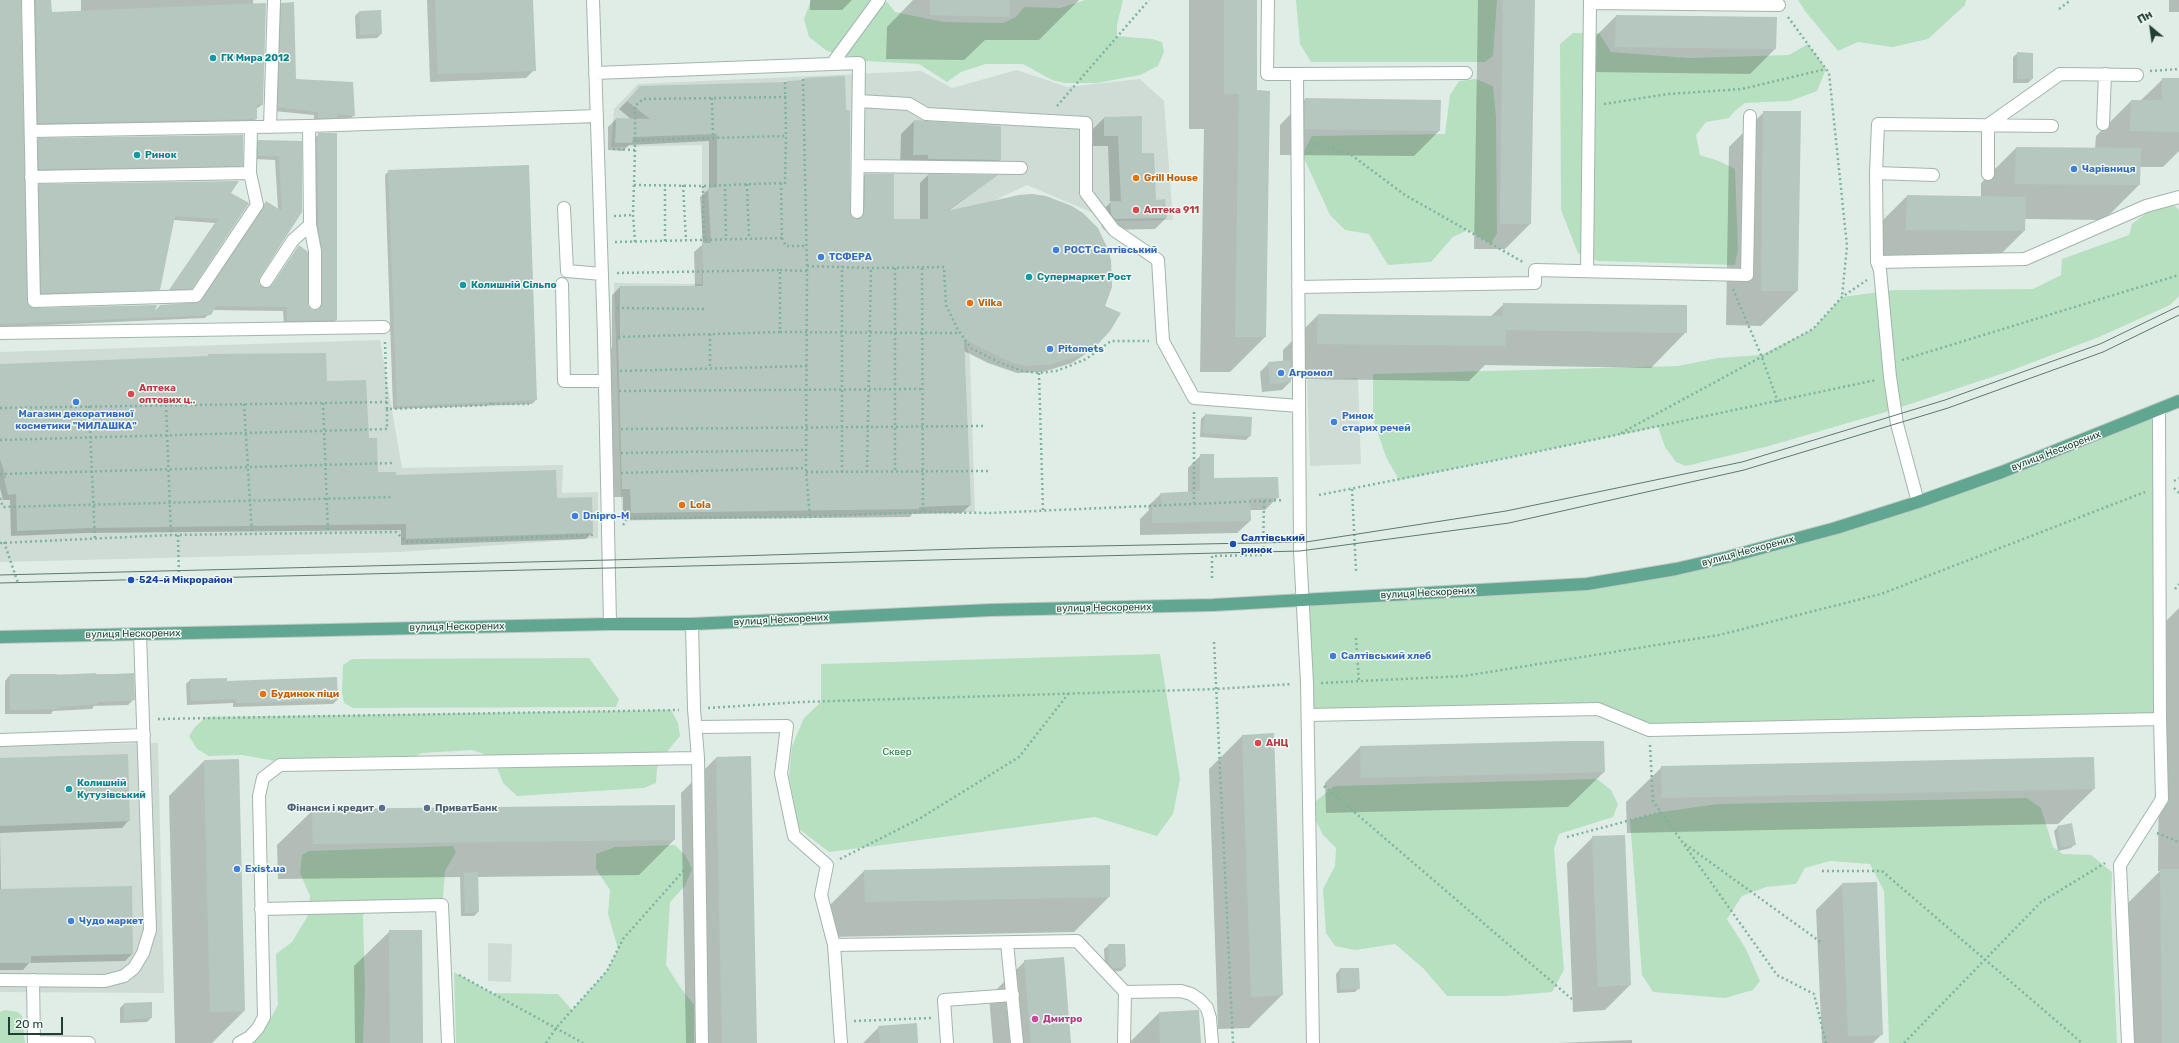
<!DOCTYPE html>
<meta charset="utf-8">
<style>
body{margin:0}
#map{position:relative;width:2179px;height:1043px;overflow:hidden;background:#e0ede6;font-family:Rubik,sans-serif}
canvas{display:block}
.north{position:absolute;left:2131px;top:8px;width:40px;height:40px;-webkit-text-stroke:3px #f1f9f4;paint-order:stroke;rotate:331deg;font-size:11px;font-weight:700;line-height:16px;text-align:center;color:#1f3e34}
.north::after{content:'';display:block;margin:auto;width:14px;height:18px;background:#1f3e34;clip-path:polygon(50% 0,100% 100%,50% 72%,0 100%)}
.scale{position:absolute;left:8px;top:1017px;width:55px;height:18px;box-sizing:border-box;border:2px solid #1f3e34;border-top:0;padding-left:5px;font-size:12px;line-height:14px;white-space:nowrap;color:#1f3e34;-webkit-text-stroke:3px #f1f9f4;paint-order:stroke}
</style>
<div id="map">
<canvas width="2179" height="1043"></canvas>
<div class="north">Пн</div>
<div class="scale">20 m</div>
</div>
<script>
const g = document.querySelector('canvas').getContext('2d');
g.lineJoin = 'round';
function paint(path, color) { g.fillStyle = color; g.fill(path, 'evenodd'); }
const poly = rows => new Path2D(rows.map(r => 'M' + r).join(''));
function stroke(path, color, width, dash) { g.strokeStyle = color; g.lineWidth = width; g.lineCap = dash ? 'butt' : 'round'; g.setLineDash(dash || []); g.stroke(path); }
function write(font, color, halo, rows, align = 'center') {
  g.font = font + ' Rubik,sans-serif'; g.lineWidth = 3; g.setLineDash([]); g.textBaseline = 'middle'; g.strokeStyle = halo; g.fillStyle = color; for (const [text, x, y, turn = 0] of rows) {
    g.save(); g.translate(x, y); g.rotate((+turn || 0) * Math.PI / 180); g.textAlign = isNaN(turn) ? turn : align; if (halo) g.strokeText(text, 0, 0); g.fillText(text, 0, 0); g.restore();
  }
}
paint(poly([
 [1017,70,1067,87,1140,79,1164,101,1173,220,1112,221,1027,185,968,213,943,256,970,358,975,512,622,521,614,283,702,284,702,145,611,147,614,109,638,84,921,71,952,88],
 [380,340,402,468,563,465,562,493,598,492,598,538,400,552,0,562,0,352],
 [1358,378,1361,464,1310,466,1307,380],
 [158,743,164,993,0,992,0,745],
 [488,943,512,944,511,982,488,981]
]), '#cedcd5');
paint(poly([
 [811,0,883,0,888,3,895,12,944,22,1003,23,1016,17,1024,7,1060,8,1085,0,1123,0,1117,25,1117,36,1152,39,1162,42,1164,52,1158,66,1140,75,1097,83,1065,83,1052,80,1023,64,986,64,961,72,947,82,919,64,866,61,827,51,809,37,804,19],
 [1296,0,1497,0,1493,56,1485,62,1311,62,1300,44],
 [1798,0,1966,0,1965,5,1928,39,1892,47,1858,42,1838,51,1805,11],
 [1573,33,1599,33,1611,52,1688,58,1789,55,1808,44,1826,69,1817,91,1790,101,1745,103,1735,111,1729,118,1706,122,1696,135,1700,155,1719,161,1735,169,1738,249,1735,265,1598,261,1578,253,1561,210,1560,44],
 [1476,79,1493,86,1496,117,1497,233,1491,244,1468,230,1453,237,1431,262,1388,265,1369,234,1345,230,1330,215,1302,154,1312,136,1445,134,1450,95,1459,81],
 [2173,204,2179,210,2179,296,2170,305,2099,337,2010,371,1889,411,1769,446,1686,466,1676,462,1665,447,1658,427,1399,480,1386,457,1373,419,1373,374,1678,366,1718,358,1761,355,1813,329,1842,297,1894,290,2033,289,2061,275,2062,259,2129,235,2132,224,2149,211],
 [2159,410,2160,719,1649,730,1598,709,1308,715,1303,600,1622,579,1918,502],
 [1160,654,1180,779,1173,814,1157,836,1095,817,829,852,799,829,789,776,792,746,804,718,821,702,821,664],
 [589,658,619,699,616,707,353,708,344,703,342,692,343,665,352,659],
 [671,710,678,723,680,736,661,759,657,769,656,783,644,788,517,796,503,783,493,757,472,750,422,753,416,756,328,757,275,761,242,755,209,756,197,749,189,736,195,727,206,717],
 [1597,779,1611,790,1618,804,1613,817,1559,834,1554,849,1564,970,1552,992,1506,996,1447,996,1424,969,1395,944,1355,950,1335,946,1326,933,1323,889,1335,866,1336,848,1323,835,1315,819,1315,802,1334,786],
 [2027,798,2041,808,2053,847,2063,854,2091,855,2112,872,2111,910,2117,1043,1889,1043,1884,891,1870,864,1830,861,1805,868,1796,884,1766,887,1742,896,1727,919,1746,949,1760,981,1753,990,1725,998,1653,992,1642,975,1630,820,1661,812,1718,804],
 [675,845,686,856,692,869,685,886,670,902,666,965,680,987,694,1005,694,1043,456,1043,454,972,492,993,558,994,572,1010,607,971,618,949,608,914,610,890,596,869,596,854,615,847],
 [453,846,456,852,445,871,443,898,420,901,370,901,363,916,365,989,363,1043,251,1043,261,1036,278,1005,276,954,292,942,307,917,310,896,300,873,302,855,309,851],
 [5,1010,18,1012,22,1016,25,1043,0,1043,0,1012]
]), '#b7e0c0');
paint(poly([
 [0,0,21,0,26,302,29,308,154,312,160,306,199,303,259,214,262,206,266,202,278,210,275,160,254,159,254,145,259,141,301,142,301,211,257,281,261,288,265,289,271,287,299,247,307,307,311,311,317,311,319,308,319,256,315,237,315,138,319,134,336,320,331,324,284,325,283,311,213,310,205,318,0,327],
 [29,0,50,0,51,13,81,12,81,0,253,0,262,105,256,109,256,119,252,123,34,127],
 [427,0,532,0,534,70,526,78,430,82],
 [810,0,852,0,842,10,810,10],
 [913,0,1079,0,1039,40,985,40,964,60,886,59,887,27],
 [1189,0,1256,0,1256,91,1265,337,1230,372,1200,372,1204,129,1189,129],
 [1478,0,1534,0,1530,224,1505,249,1474,249],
 [2169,0,2179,0,2179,12,2169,12],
 [282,4,295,80,354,115,350,119,335,118,332,121,314,122,314,115,274,111,278,8],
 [359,12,381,34,377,38,356,39,355,16],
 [1616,16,1775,49,1750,74,1590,72,1591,41],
 [2018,53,2032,79,2028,83,2013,83,2013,57],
 [804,79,848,212,853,220,857,219,857,183,865,175,893,220,920,220,920,183,928,175,996,176,948,211,1103,306,1109,331,1087,353,1072,363,1043,372,1017,373,988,363,964,351,970,505,962,513,912,514,910,517,623,520,623,497,614,497,610,349,612,347,612,295,620,287,695,287,694,252,703,244,700,197,709,189,709,141,629,145,623,151,608,150,608,127,616,119,632,120,619,109,632,96,786,83,801,81],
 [2163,79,2179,79,2179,151,2163,167,2140,167,2139,185,2104,220,2024,219,2024,231,1989,266,1871,265,1872,231,1907,196,1981,197,1981,183,2016,148,2095,149,2096,136,2131,101,2140,101],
 [1305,99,1439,131,1414,156,1280,155,1280,125],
 [1764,112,1797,291,1761,326,1726,325,1729,147],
 [1141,117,1141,154,1155,201,1166,218,1155,229,1104,230,1101,225,1100,213,1110,203,1108,146,1093,146,1093,129,1104,118],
 [914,121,1000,160,986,173,900,168,901,134],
 [39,139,242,165,238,169,35,173,35,143],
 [389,171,536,400,532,404,393,409,385,175],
 [40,185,230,193,191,288,187,292,167,293,215,223,173,220,159,289,154,293,38,297,35,189],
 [1504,304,1686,332,1651,368,1485,365,1469,381,1290,379,1290,382,1282,390,1262,392,1260,372,1269,363,1283,362,1283,350,1318,315,1490,317],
 [209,355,326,382,368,440,377,473,556,499,591,498,592,533,586,539,401,545,401,530,85,533,11,536,10,500,3,500,0,488,0,365,207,357],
 [1205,415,1251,418,1250,436,1246,440,1200,437,1201,419],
 [1201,455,1213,479,1278,497,1265,510,1250,510,1250,521,1237,533,1140,535,1140,519,1149,510,1148,506,1161,494,1188,492,1188,468],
 [2179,608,2179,1043,2127,1043,2125,906,2160,871,2158,871,2160,627],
 [133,674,134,699,128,705,94,706,92,709,53,711,51,714,5,714,5,681,10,675],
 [190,680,226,682,337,700,333,704,233,707,233,703,187,705,186,684],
 [1273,734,1282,995,1249,1028,1218,1029,1209,769,1242,736],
 [1360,747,1604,772,1568,807,1326,813,1325,783],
 [0,758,129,820,122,828,0,833,1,890,132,954,125,961,29,963,23,970,0,970],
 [716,758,756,1043,686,1043,681,793],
 [2093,758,2094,789,2058,824,1627,833,1626,802,1662,767],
 [204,761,244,1011,212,1043,175,1043,169,796],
 [313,810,674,840,639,875,477,877,478,912,474,916,461,916,460,877,278,879,277,845],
 [2058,827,2075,844,2071,848,2058,851,2054,831],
 [1593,837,1630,985,1605,1010,1573,1012,1567,863],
 [864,871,1109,897,1074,932,830,937,829,906],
 [1842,884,1882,1034,1873,1043,1822,1043,1816,910],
 [390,931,422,1043,355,1043,354,966],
 [1109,945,1125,967,1121,971,1108,972,1105,968,1104,949],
 [1025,961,1070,1043,993,1043,989,997],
 [1340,969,1359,988,1355,992,1337,993,1336,974],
 [151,1003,151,1018,147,1022,120,1023,120,1008,124,1004],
 [1159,1013,1199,1043,1129,1043],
 [879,1027,917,1043,863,1043],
 [1632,1040,1632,1043,1557,1043]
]), '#0003');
paint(poly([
 [0,0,21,0,28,305,34,308,157,305,155,311,160,305,200,302,263,209,266,201,282,211,279,156,258,156,258,140,302,141,302,212,260,277,259,284,265,288,272,285,299,245,308,252,308,306,312,310,318,310,322,303,322,251,319,232,317,141,318,141,318,133,337,133,337,320,287,321,287,307,216,306,211,315,0,324],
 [36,0,51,0,52,12,266,3,263,105,257,104,257,119,38,123],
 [435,0,533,0,536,71,438,74],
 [930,0,1010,0,1010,17,930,15],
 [1224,0,1257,0,1257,90,1270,91,1266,337,1235,337,1239,94,1224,94],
 [1503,0,1535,0,1531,224,1500,224],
 [294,2,296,79,353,82,355,116,337,114,337,118,318,118,318,112,278,107,281,3],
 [381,10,382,34,360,35,359,11],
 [1616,15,1777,17,1776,49,1615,47],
 [2017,52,2033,53,2033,79,2017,79],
 [845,76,846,110,850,110,850,212,853,218,860,219,864,212,865,174,894,174,894,219,928,219,928,174,998,175,947,211,1019,195,1032,194,1046,196,1072,206,1083,213,1098,228,1107,247,1111,260,1112,287,1105,306,1121,313,1110,331,1097,345,1081,355,1052,364,1026,366,1011,362,964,339,971,505,919,507,919,509,631,513,630,489,622,489,618,340,620,340,620,286,703,286,702,243,711,243,708,188,717,187,717,134,633,137,632,143,615,143,616,118,650,119,627,101,640,86,787,82,787,81,804,80,804,78],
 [2162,78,2179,78,2179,132,2130,131,2131,100,2162,100],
 [1305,98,1441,100,1440,131,1305,129],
 [1763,111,1801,111,1798,291,1761,291],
 [1142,116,1142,153,1154,153,1156,200,1165,199,1167,218,1115,219,1111,214,1110,201,1121,201,1118,136,1104,136,1104,117],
 [914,120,1001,126,1001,160,928,159,928,155,913,155],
 [243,135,243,166,39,169,38,138],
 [2016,147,2141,148,2140,185,2015,184],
 [529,165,537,400,397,406,388,170],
 [239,181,231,193,249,203,192,289,170,289,218,219,175,216,160,290,41,293,39,184],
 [1907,195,2026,197,2025,231,1906,230],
 [1503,303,1687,305,1687,333,1506,330,1505,346,1317,344,1318,314,1503,316],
 [326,353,327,381,366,380,369,438,377,438,378,472,396,472,396,475,556,470,557,498,592,497,593,533,406,539,406,524,91,528,17,531,16,494,8,495,4,478,6,478,0,459,0,364,208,356,208,354],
 [1290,360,1291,382,1270,384,1268,362],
 [1205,414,1252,417,1251,436,1203,433],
 [1200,454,1214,454,1214,478,1278,477,1279,498,1250,498,1251,521,1152,523,1152,506,1162,506,1160,493,1200,491],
 [96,673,96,675,134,673,135,700,98,702,98,704,57,707,57,709,10,710,10,674,57,674,57,675],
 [337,677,338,700,237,703,236,699,191,701,190,679,227,678,227,681],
 [1274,733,1283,995,1251,997,1242,735],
 [1573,741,1604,741,1605,772,1361,778,1360,746],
 [128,754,130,821,0,826,0,758],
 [751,756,757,1043,722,1043,716,757],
 [2094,757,2095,789,1662,798,1661,766],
 [239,759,245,1011,210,1012,204,760],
 [675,805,675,840,313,844,312,809],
 [2072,823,2076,845,2061,847,2057,826],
 [1625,835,1631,985,1598,987,1592,836],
 [1110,865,1110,897,865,902,864,870],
 [2160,869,2179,869,2179,1043,2162,1043],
 [478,872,479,912,465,913,464,873],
 [1877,882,1883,1035,1848,1036,1842,883],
 [132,886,133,954,31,956,31,963,0,963,0,889],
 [389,930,422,930,423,1043,390,1043],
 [1108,944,1125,944,1126,967,1113,968,1109,964],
 [1064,957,1071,1043,1031,1043,1024,960],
 [1340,968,1359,968,1360,989,1340,990],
 [152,1002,152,1018,124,1020,124,1003],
 [1199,1010,1201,1043,1160,1043,1159,1012],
 [917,1023,918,1043,880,1043,878,1026]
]), '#b5c7bf');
const minor = poly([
 [28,0,34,301,196,296,257,205,250,173,251,127],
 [593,0,604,337,610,624],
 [1268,0,1267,74,1297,74,1300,551,1307,683,1313,1043],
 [1591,3,1779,5],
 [832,64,859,63,857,212],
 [595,73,832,64,879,0],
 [1297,74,1466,73],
 [859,101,909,104,926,114,1086,123,1086,193,1114,230,1158,260,1163,341,1194,398,1299,406],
 [2103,124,2105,74],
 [270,127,274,0],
 [31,131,309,126,597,116],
 [858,166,1021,168],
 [1876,173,1878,124,2052,126],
 [1988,174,1988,125,2060,74,2137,75],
 [31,177,250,173],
 [564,208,567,271,602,274],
 [310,225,315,251,315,303],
 [1877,262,1876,173,1933,175],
 [1587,271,1590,0],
 [266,281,293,240,310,225,309,126],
 [562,284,564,381,605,381],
 [1298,287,1535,283,1535,270,1747,275,1750,116],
 [0,333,384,327],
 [1918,502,1897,424,1890,377,1880,270,1877,262,2025,259,2146,206,2179,197],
 [692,624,694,709,698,758,702,1043],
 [1308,715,1598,709,1649,730,2160,719],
 [696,727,787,726,781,774,794,836,827,865,821,895,834,945,841,1043],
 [0,740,144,735],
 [261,909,442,905,448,1043],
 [1007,943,1017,1043],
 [834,945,1077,941,1125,992,1181,991,1191,994,1200,1000,1207,1008,1210,1018,1212,1043],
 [0,980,105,981,124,976,134,968,143,953,150,930,140,634],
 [33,980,34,1043],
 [34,1042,89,1043],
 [239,1043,250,1037,258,1028,264,1017,259,796,263,778,280,765,698,758],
 [947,1043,944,1000,1013,995],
 [1124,1043,1125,992],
 [2128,1043,2120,865,2162,799,2160,719,2159,410]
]);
const major = poly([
 [0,637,610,624,692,624,991,610,1213,605,1587,584,1676,569,1728,557,1836,528,1918,502,2002,472,2179,401]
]);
stroke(minor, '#a2b5ad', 14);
stroke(major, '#c0c9c6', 14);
stroke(poly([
 [2059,9,2071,0],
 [1788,17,1829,73,1847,246,1842,297],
 [2150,71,2179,69],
 [803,79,807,271,806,472,810,517],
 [786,97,643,99,635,106,635,140,786,136],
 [712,98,713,137],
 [1604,104,1668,94,1742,89,1826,69],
 [1057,106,1149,0],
 [1313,143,1350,154,1405,195,1523,262],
 [613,149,635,150,635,140],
 [635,150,633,215,635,242],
 [725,184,726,239],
 [747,184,749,238],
 [634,185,703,186,781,183],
 [683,185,686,240],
 [703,186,704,239],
 [614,216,633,215],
 [782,238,786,246,807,246],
 [665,241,665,184],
 [615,242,782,238,781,183,785,183,786,136,785,80],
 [807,266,871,268,944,267,946,305,958,330,971,348,1000,363,1023,371,1039,373,1056,371,1072,365,1086,359,1111,341,1149,341],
 [895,268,895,473],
 [922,268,923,512],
 [780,270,807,271],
 [617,273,780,270,780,332,618,337],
 [1733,289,1761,355,1778,402],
 [617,308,705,309],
 [780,332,960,333],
 [710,334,710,369],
 [385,342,387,409,489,405,492,402,493,404,529,404],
 [1902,360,2179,275],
 [620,371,807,366],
 [1039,373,1043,510],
 [619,391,922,389],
 [323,403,328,533],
 [244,404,252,534],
 [166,405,171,535],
 [89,406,95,540],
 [0,408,387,402],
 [1194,412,1194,503],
 [621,429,986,426],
 [1621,433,1813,329,1842,297,1867,280],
 [0,440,387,429,387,409],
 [621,453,807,450],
 [806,472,988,471],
 [842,472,842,266],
 [867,472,871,268],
 [621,473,806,468],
 [0,474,394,463],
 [2174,481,2179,478],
 [2174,488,2179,493],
 [1352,489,1356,571],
 [1319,495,1512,457,1876,380],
 [0,498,3,507,393,497],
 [623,525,628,518,810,517,923,512,989,513,1284,500],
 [178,535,179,579],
 [4,542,18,583],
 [0,543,171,535,396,532,407,542,593,535],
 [1212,578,1212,556,1263,555,1264,501],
 [2175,589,2179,584],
 [1356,638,1359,682],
 [1214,642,1233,1043],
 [1321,683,1464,676,1719,635,1881,594,2145,492],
 [708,708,801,702,1217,689,1292,684],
 [158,719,679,710],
 [1650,745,1653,801,1777,975,1814,994,1826,1043],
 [1324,786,1573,1000],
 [2157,833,2179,842],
 [1567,837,1661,812],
 [1685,844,1822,943],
 [840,859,919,819,1019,757,1069,693],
 [1822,871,1882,871,2082,1043],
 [459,975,583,1043],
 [854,1021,931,1018],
 [546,1043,556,1028,607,971,623,939,685,869],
 [1904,1043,2041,902,2105,863]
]), '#7eb39f', 2.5, [2, 3]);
stroke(minor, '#fff', 12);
stroke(major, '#61a690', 12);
stroke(poly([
 [0,575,610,560,990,548,1306,542,1506,511,1742,462,1945,400,2100,344,2179,306],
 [0,583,1300,551,1509,523,1744,470,1948,408,2103,352,2179,315]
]), '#5a7a6f', 1);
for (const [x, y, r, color] of [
 [213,58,4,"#0f9aa8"],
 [137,155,4,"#0f9aa8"],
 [2074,169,4,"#3f7fe0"],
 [1136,178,4,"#e8710a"],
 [1136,210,4,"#e0444e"],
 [1056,250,4,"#3f7fe0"],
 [821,257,4,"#3f7fe0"],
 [1029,277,4,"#0f9aa8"],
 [463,285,4,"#0f9aa8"],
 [970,303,4,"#e8710a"],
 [1050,349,4,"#3f7fe0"],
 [1281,373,4,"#3f7fe0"],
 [131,394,4,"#e0444e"],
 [76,402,4,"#3f7fe0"],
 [1334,422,4,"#3f7fe0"],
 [682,505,4,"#e8710a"],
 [575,516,4,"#3f7fe0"],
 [1233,544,4,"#1a4fb4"],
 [131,580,4,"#1a4fb4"],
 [1333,656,4,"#3f7fe0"],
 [263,694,4,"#e8710a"],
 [1258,743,4,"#e0444e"],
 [69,789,4,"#0f9aa8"],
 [382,808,4,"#5c6f8a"],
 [427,808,4,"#5c6f8a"],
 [237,869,4,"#3f7fe0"],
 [71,921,4,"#3f7fe0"],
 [1035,1019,4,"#d1479c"]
]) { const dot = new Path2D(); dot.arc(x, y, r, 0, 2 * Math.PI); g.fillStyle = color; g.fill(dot); stroke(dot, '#f1f9f4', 1.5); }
write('bold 10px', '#0d838f', '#f1f9f4', [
 ["ГК Мира 2012",221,58],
 ["Ринок",145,155],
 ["Супермаркет Рост",1037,277],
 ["Колишній Сільпо",471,285],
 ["Колишній",77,783],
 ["Кутузівський",77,795]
], 'left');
write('bold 10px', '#366cbe', '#f1f9f4', [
 ["Чарівниця",2082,169],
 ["РОСТ Салтівський",1064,250],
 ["ТСФЕРА",829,257],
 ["Pitomets",1058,349],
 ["Агромол",1289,373],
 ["Магазин декоративної",76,414,"center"],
 ["косметики \"МИЛАШКА\"",76,426,"center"],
 ["Ринок",1342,416],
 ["старих речей",1342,428],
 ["Dnipro-M",583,516],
 ["Салтівський хлеб",1341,656],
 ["Exist.ua",245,869],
 ["Чудо маркет",79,921]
], 'left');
write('bold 10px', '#c56008', '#f1f9f4', [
 ["Grill House",1144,178],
 ["Vilka",978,303],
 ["Lola",690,505],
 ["Будинок піци",271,694]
], 'left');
write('bold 10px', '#be3a42', '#f1f9f4', [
 ["Аптека 911",1144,210],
 ["Аптека",139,388],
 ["оптових ц‥",139,400],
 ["АНЦ",1266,743]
], 'left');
write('10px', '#1f3e34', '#f1f9f4', [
 ["вулиця Нескорених",2056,451,-21],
 ["вулиця Нескорених",1748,551,-15],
 ["вулиця Нескорених",1428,593,-3],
 ["вулиця Нескорених",1104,608,-1],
 ["вулиця Нескорених",781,620,-3],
 ["вулиця Нескорених",457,627,-1],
 ["вулиця Нескорених",133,634,-1]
]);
write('bold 10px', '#164399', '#f1f9f4', [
 ["Салтівський",1241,538],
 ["ринок",1241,550],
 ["524-й Мікрорайон",139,580]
], 'left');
write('10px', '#267941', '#f1f9f4', [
 ["Сквер",897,752]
]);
write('bold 10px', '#4e5e75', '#f1f9f4', [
 ["Фінанси і кредит",374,808],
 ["ПриватБанк",435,808,"left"]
], 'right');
write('bold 10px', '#b23c85', '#f1f9f4', [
 ["Дмитро",1043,1019]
], 'left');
</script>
